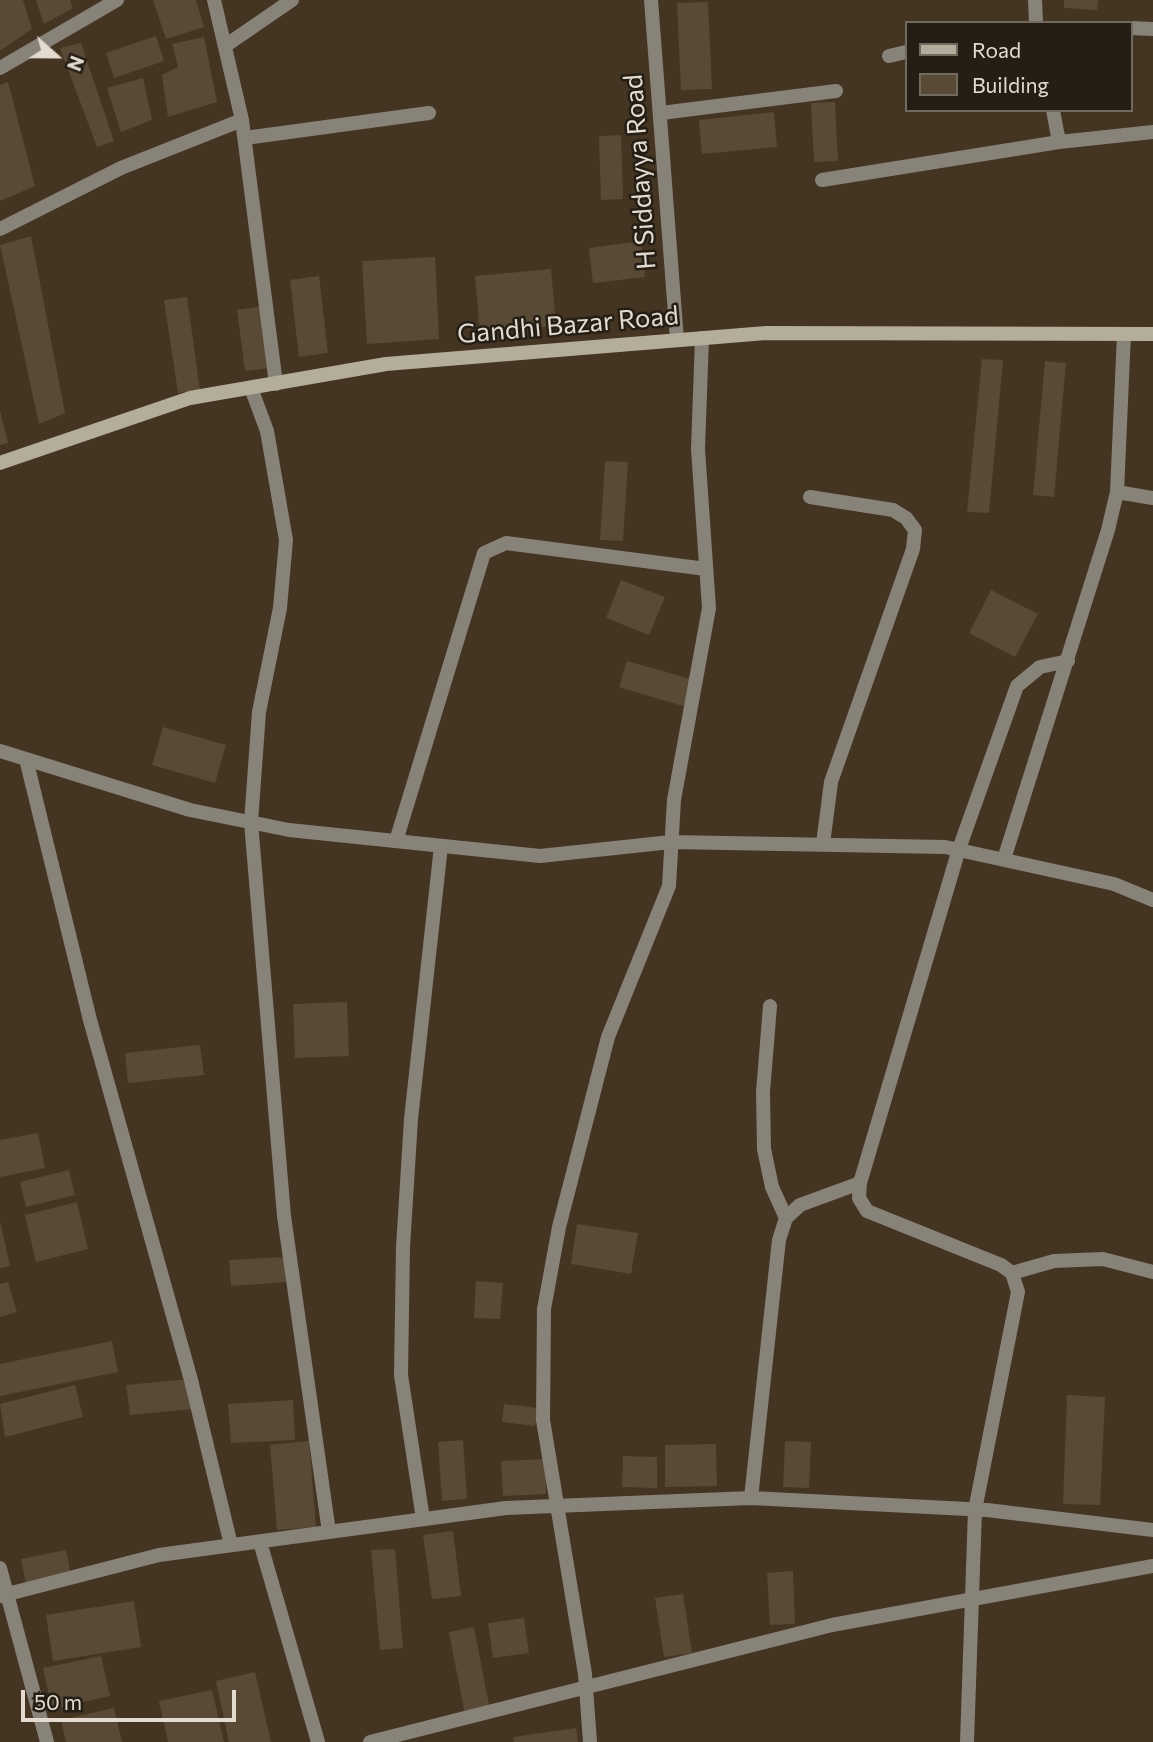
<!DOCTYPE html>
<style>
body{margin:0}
#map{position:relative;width:1153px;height:1742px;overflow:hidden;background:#433522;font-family:Commissioner,sans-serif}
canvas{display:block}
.legend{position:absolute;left:905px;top:21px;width:228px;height:91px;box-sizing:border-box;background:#241e15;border:2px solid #706a5f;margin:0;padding:9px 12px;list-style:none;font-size:21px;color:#e3dbcf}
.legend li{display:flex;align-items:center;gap:14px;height:35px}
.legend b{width:35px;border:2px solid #706a5f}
.north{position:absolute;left:21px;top:21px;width:70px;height:70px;-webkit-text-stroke:5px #241e15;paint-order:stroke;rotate:111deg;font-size:19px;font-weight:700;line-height:28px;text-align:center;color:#e3dbcf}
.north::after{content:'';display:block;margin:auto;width:24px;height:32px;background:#e3dbcf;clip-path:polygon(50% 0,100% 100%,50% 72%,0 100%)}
.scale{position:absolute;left:21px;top:1690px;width:215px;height:32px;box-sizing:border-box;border:4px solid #e3dbcf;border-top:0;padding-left:9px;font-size:21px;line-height:24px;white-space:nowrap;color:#e3dbcf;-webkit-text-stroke:5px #241e15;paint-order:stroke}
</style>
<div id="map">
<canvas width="1153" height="1742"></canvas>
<ul class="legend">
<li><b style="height:9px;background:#b5ad9c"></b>Road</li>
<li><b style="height:19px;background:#584a35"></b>Building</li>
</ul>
<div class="north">N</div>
<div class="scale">50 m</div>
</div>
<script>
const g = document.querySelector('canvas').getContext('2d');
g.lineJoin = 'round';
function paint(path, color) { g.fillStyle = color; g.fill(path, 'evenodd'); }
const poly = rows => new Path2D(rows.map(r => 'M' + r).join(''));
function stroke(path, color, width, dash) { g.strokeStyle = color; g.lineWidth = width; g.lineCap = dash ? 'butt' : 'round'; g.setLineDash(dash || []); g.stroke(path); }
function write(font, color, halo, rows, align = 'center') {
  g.font = font + ' Commissioner,sans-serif'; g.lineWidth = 5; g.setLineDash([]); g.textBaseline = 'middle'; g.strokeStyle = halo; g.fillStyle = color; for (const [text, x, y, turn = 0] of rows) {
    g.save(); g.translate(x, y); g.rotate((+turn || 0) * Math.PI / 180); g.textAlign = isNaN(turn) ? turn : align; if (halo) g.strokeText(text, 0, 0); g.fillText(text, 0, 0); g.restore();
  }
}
paint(poly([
 [0,0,23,0,32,29,0,51],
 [36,0,70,0,73,8,44,24],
 [153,0,196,0,204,27,166,39],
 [1064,0,1098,0,1097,10,1064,8],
 [708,2,712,89,681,90,677,3],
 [156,36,164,61,114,78,106,53],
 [204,37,217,102,168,117,162,75,178,67,172,44],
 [81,43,114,141,97,147,60,48],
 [143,78,152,120,121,132,107,88],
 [8,82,35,186,0,201,0,85],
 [835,102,838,161,814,162,811,103],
 [774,112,777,147,702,154,699,120],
 [621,135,623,199,601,200,599,136],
 [31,236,65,413,39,424,0,245],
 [641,241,645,277,593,283,589,248],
 [435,257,439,339,367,344,362,261],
 [551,269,556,326,480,333,475,276],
 [319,276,328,353,299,357,290,280],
 [187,297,200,390,178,393,164,300],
 [264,306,271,368,245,371,237,310],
 [982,359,1003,360,989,513,967,512],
 [1045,361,1066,363,1054,497,1033,495],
 [0,411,8,443,0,445],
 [605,461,628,462,623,541,600,540],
 [621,580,665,597,649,635,606,618],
 [991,590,1038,614,1015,657,969,633],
 [627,661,694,680,686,707,619,687],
 [163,727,226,745,215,783,152,765],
 [347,1002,349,1056,295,1058,293,1004],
 [200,1045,204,1075,128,1083,125,1053],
 [38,1133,45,1168,0,1177,0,1140],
 [69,1170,75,1195,26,1207,20,1182],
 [77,1202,88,1249,36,1262,25,1215],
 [0,1221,10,1266,0,1268],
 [577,1224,638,1233,631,1274,571,1264],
 [285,1257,286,1282,231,1286,229,1260],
 [476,1281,503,1283,500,1319,474,1318],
 [8,1282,17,1312,0,1317,0,1284],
 [112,1341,118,1372,0,1396,0,1364],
 [190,1379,193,1409,130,1415,126,1385],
 [75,1385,83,1417,5,1437,0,1404],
 [1067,1395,1105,1397,1100,1505,1063,1504],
 [293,1400,295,1440,231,1443,228,1404],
 [504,1404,538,1408,535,1426,502,1422],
 [463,1440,467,1499,442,1501,438,1442],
 [309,1441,316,1527,277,1530,270,1445],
 [785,1441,811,1442,809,1488,783,1487],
 [716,1444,717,1486,665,1487,665,1445],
 [623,1456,657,1457,657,1488,622,1487],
 [546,1459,546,1494,503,1496,501,1461],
 [453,1531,461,1596,432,1599,423,1535],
 [395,1549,403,1648,380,1650,371,1550],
 [66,1550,71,1575,26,1584,21,1559],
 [793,1571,795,1624,770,1625,767,1573],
 [683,1594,692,1653,664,1657,655,1598],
 [134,1601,141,1647,53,1661,46,1615],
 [524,1618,529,1653,493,1658,488,1623],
 [474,1627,490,1710,465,1715,449,1632],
 [101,1656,110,1696,52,1709,43,1668],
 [255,1672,271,1742,229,1742,216,1681],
 [212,1690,224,1742,168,1742,159,1701],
 [114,1708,122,1742,66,1742,61,1720],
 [576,1728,578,1742,514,1742,513,1737]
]), '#584a35');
stroke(poly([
 [214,0,242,120,276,384],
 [651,0,677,340],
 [1035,0,1036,23],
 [1130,28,1153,29],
 [225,46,292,0],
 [889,56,906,52],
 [0,68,117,0],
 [1053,110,1059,142],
 [661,113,836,91],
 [245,138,429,113],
 [822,180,1059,142,1153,132],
 [0,229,121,168,242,120],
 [251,388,267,431,286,540,280,608,259,712,251,822,284,1216,329,1532],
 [1117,492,1153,498],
 [810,497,893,510,906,518,915,530,913,549,831,782,823,844],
 [0,751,190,810,289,830,540,856,671,842,945,847,1114,884,1153,900],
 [26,759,90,1020,191,1380,231,1545],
 [396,841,484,553,506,543,706,569],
 [1004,859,1108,530,1117,492,1124,334],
 [770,1006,763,1092,764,1149,772,1187,786,1218],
 [1012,1273,1054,1261,1103,1259,1153,1272],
 [751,1498,779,1240,786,1218,800,1205,860,1183],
 [423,1519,401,1375,403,1247,411,1119,441,846],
 [260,1542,318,1742],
 [0,1596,159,1555,506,1508,751,1498,987,1510,1153,1530],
 [370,1742,832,1625,1153,1566],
 [590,1742,585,1674,543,1420,544,1309,559,1227,608,1037,669,886,674,800,709,608,698,449,702,338],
 [967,1742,975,1510,1018,1292,1012,1273,1001,1265,867,1211,859,1198,860,1183,959,849,1017,686,1040,667,1068,661]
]), '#888378', 14);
stroke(poly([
 [0,1568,47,1742]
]), '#888378', 14);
stroke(poly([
 [0,463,190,398,386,364,766,333,1153,334]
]), '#b5ad9c', 14);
write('26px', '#e3dbcf', '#241e15', [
 ["H Siddayya Road",640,172,-94],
 ["Gandhi Bazar Road",568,325,-5]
]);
</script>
